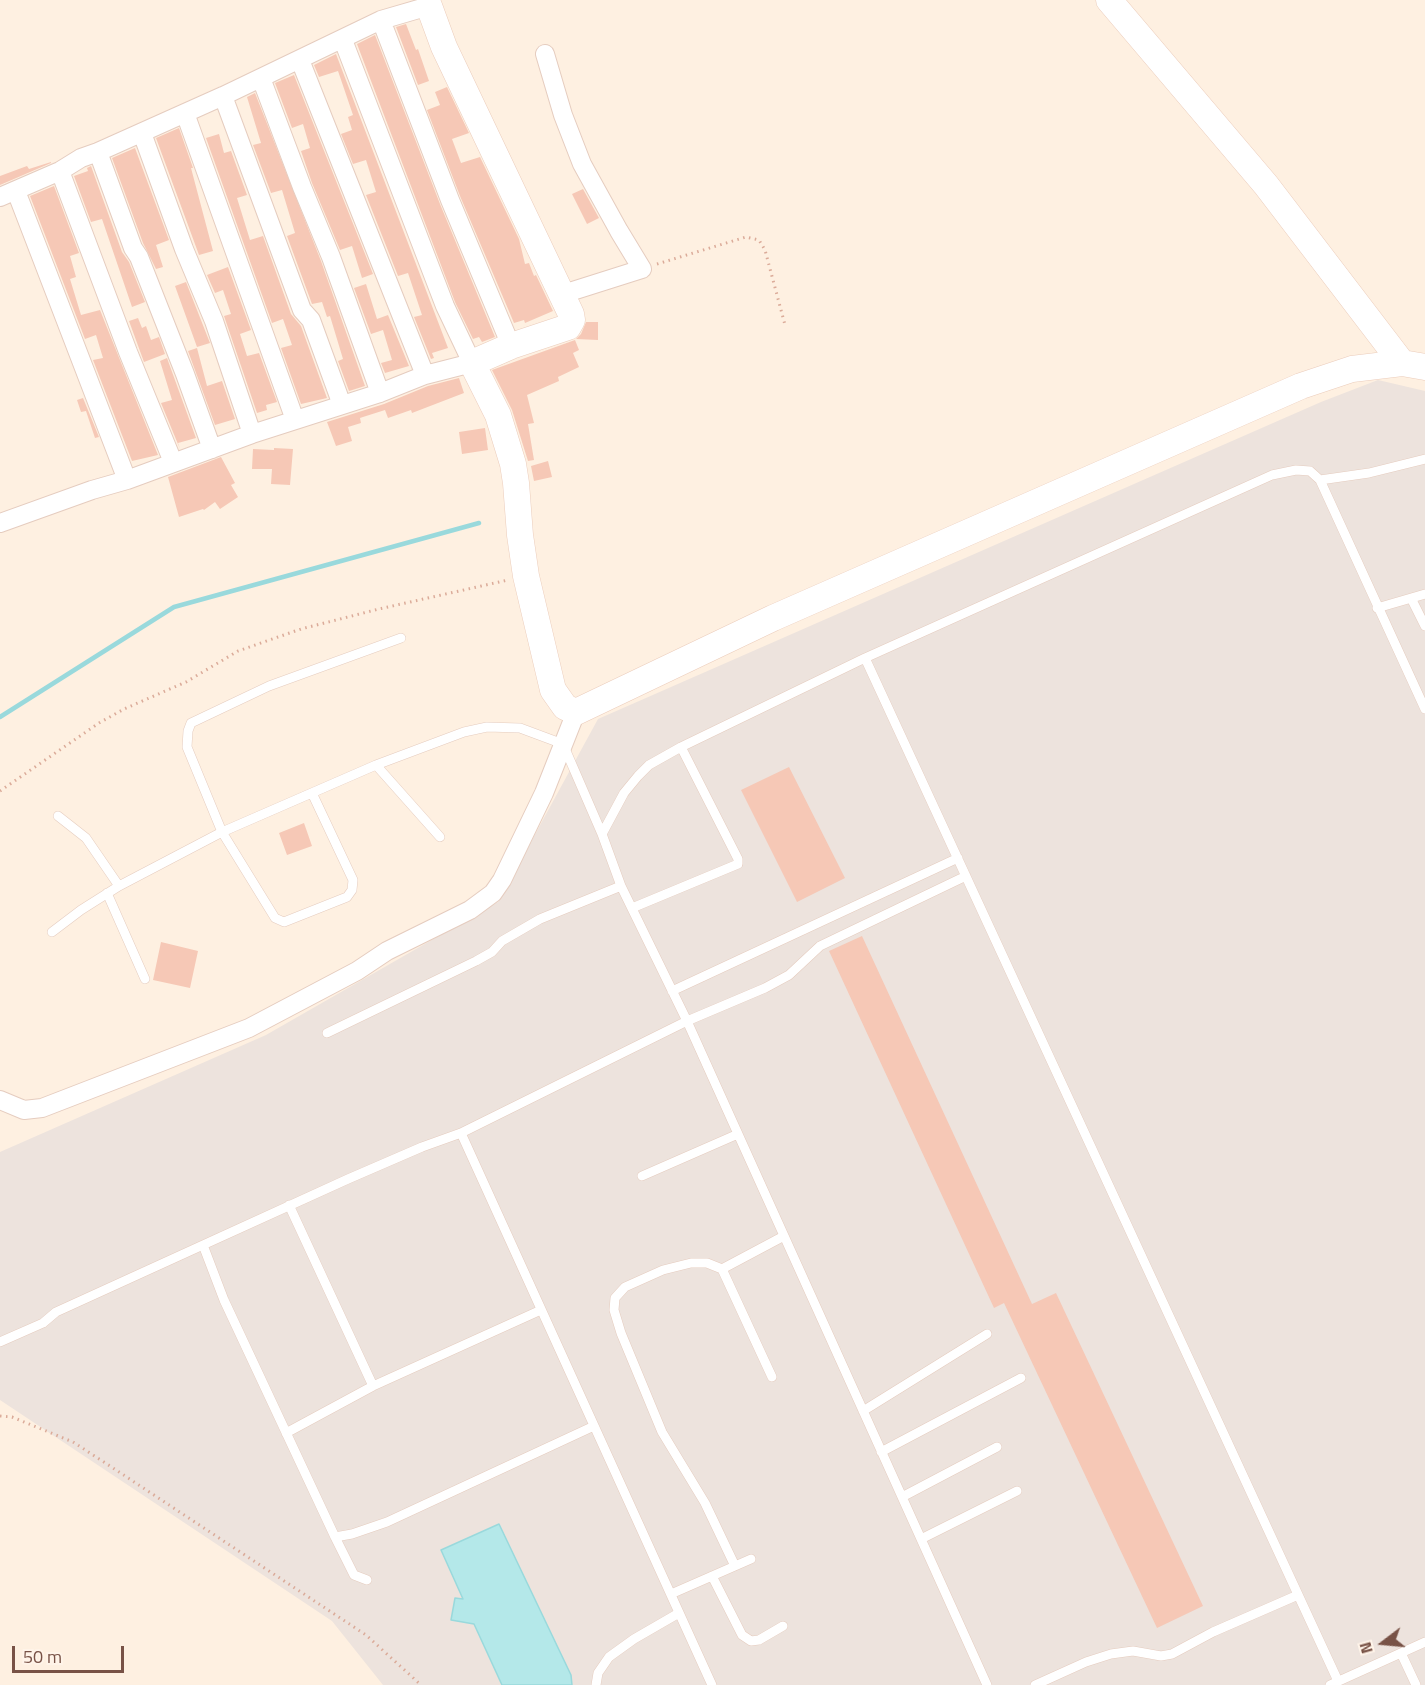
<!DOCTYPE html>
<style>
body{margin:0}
#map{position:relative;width:1425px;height:1685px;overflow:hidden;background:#fef0e1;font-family:"Titillium Web",sans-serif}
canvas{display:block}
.north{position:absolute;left:1353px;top:1613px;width:60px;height:60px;-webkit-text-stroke:4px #fff4e9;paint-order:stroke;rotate:254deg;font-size:16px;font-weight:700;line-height:24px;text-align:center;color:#785246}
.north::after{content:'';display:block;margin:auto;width:21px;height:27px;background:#785246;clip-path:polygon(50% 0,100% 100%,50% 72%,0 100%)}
.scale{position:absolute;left:12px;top:1646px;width:112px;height:27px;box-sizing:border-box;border:3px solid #785246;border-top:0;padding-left:8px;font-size:18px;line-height:21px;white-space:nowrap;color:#785246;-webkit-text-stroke:4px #fff4e9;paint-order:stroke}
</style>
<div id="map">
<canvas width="1425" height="1685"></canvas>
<div class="north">N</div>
<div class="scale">50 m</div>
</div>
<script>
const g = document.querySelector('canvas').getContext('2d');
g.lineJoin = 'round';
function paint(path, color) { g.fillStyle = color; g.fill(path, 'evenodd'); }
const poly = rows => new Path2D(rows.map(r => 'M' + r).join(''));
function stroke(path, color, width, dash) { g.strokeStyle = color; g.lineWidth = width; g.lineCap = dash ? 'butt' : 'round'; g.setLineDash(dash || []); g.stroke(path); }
paint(poly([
 [1378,380,1425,391,1425,1685,572,1685,571,1675,463,1600,502,1685,383,1685,332,1621,0,1400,0,1152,266,1035,498,902,598,719,1321,402]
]), '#ede3dd');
const water = poly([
 [499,1524,571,1675,572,1685,502,1685,474,1624,451,1620,455,1598,463,1599,441,1550,499,1524]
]);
paint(water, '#b4e8e9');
stroke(water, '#99d9dc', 1.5);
stroke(poly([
 [0,717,174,607,479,523]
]), '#99d9dc', 4.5);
paint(poly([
 [406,24,416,50,418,49,429,81,418,85,396,27],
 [375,35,440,204,495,337,482,342,479,337,473,339,455,302,357,44],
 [336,54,448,348,432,353,434,358,431,359,414,317,422,315,408,273,398,276,366,195,376,192,366,160,353,164,341,134,352,130,348,117,353,115,338,71,319,77,314,65],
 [294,75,373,274,362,278,352,246,340,250,312,183,301,151,310,148,303,124,292,128,275,83],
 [447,87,469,133,452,139,461,163,480,157,519,239,525,264,529,263,534,276,536,275,553,311,525,323,524,320,514,323,460,196,427,110,440,105,435,92],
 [255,93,321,261,365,386,349,391,338,361,343,359,330,316,327,317,322,302,312,304,287,236,295,233,282,190,271,193,253,145,261,143,247,97],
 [179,128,193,168,191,168,213,251,199,255,156,138],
 [219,134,224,153,231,151,247,195,237,198,250,240,263,236,291,314,301,326,327,398,301,404,281,348,292,345,283,319,272,323,206,138],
 [135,148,169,240,156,245,163,267,156,269,143,243,112,158],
 [51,162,51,163,0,185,0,176,27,166,29,169],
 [91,166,122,252,129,262,145,302,132,307,102,219,91,222,74,176,88,171,87,168],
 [54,186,79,253,70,256,76,277,70,279,81,315,100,310,158,455,132,461,93,360,103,358,96,335,85,339,30,196],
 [583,189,599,218,587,224,572,194],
 [228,267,251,330,240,334,247,356,259,353,277,402,266,405,267,410,257,413,224,316,231,314,223,290,215,293,207,275],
 [186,282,210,343,197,347,175,286],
 [366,284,377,319,388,315,409,366,385,373,381,363,392,360,383,330,371,334,354,288],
 [138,318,142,328,146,326,151,340,159,337,165,354,144,362,129,321],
 [586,322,598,322,598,340,576,339,581,334],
 [575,340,579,350,573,353,579,367,558,377,559,381,527,395,534,423,528,424,534,460,528,461,512,410,492,370],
 [197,348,207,386,222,381,235,419,215,425,188,351],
 [167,358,196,438,178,443,180,449,161,403,172,400,160,361],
 [459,378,464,393,412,413,411,410,388,418,385,410,363,417,360,418,361,423,348,427,352,441,336,446,327,422,384,404,428,386],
 [83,398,99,437,95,438,86,411,81,412,77,400],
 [485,428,488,450,462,454,459,432],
 [274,448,293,449,290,485,271,484,272,469,252,469,253,449,274,450],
 [221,457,235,483,231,485,238,497,220,509,215,502,204,510,203,509,179,517,168,477],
 [548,461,552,477,534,481,531,466],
 [789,767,845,878,797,902,741,790],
 [304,823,312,846,287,855,279,833],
 [862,936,1032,1304,1056,1293,1203,1606,1157,1628,1004,1303,994,1308,829,951],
 [161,942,198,951,190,988,153,980]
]), '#f6c8b6');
const lane = poly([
 [1320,480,1369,473,1425,459],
 [1411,598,1425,626],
 [1377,608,1425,594],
 [865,658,1338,1681],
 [376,765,440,837],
 [312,793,353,880,352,890,347,897,284,922,275,918,222,832,187,747,188,731,191,723,269,686,401,638],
 [58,816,86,838,119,886],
 [107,893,145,979],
 [632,908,738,864,738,859,681,747],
 [52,932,81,910,119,886,222,832,376,765,464,732,487,727,520,728,563,744,602,834],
 [672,991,958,858],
 [327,1033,476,961,492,952,502,941,540,919,621,886],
 [461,1133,422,1147,348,1179,203,1245,224,1300,335,1537,352,1534,387,1522,594,1426],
 [642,1176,738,1134],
 [289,1205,373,1386],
 [722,1269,772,1377],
 [0,1342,43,1323,56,1312,203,1245],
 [863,1411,987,1334],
 [286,1433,373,1386,541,1310],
 [881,1452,1021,1378],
 [902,1497,997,1447],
 [335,1537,354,1575,367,1580],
 [921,1539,1017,1491],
 [735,1566,705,1503,662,1432,621,1333,614,1310,615,1298,625,1287,663,1270,691,1263,707,1263,722,1269,784,1236],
 [712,1576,742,1635,751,1641,759,1640,783,1626],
 [671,1594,751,1559],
 [1401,1653,1416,1685],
 [596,1685,598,1673,609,1657,634,1639,679,1613],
 [712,1685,461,1133,687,1021,765,988,789,975,820,946,966,876],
 [987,1685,687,1021,621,886,602,834,624,793,638,776,649,765,681,747,865,658,1272,475,1296,470,1310,471,1320,480,1425,709],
 [1035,1685,1086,1662,1111,1654,1133,1651,1161,1656,1172,1654,1213,1632,1298,1595],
 [1330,1685,1425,1642]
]);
const street = poly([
 [381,20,450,200,511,346],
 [545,54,563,115,582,164,619,231,642,269,563,294],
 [300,60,425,375],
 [261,78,302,187,331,257,380,393],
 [223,96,302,310,311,320,342,405],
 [185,113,295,420],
 [142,133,184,249,214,321,252,434],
 [98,152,133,248,139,257,185,374,212,449],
 [60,171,128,352,173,462],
 [16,191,127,480],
 [0,197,60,171,81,158,98,152,223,96,381,20,429,6,430,0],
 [0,523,92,490,127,480,252,434,380,393,425,375,472,363,445,306,343,40],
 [0,1100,24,1110,42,1108,249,1028,357,971,387,951,470,910,493,893,502,880,544,793,576,712]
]);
const secondary = poly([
 [1109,0,1266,185,1402,363],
 [429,6,444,47,571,314,572,320,568,327,511,346,472,363,498,415,513,464,516,483,520,535,526,576,553,690,565,707,576,712,773,618,1301,386,1352,369,1402,363,1425,367]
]);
stroke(lane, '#e5ccbf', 10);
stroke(street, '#e5ccbf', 20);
stroke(secondary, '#ebccbb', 27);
stroke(poly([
 [657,264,746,237,759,240,765,250,785,325],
 [0,791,99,723,124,709,186,682,238,651,301,629,379,609,508,580],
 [0,1416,12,1417,73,1442,110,1466,366,1635,421,1685]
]), '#dbab99', 3, [1.5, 4.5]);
stroke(lane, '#fff', 9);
stroke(street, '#fff', 18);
stroke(secondary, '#fff', 26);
</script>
